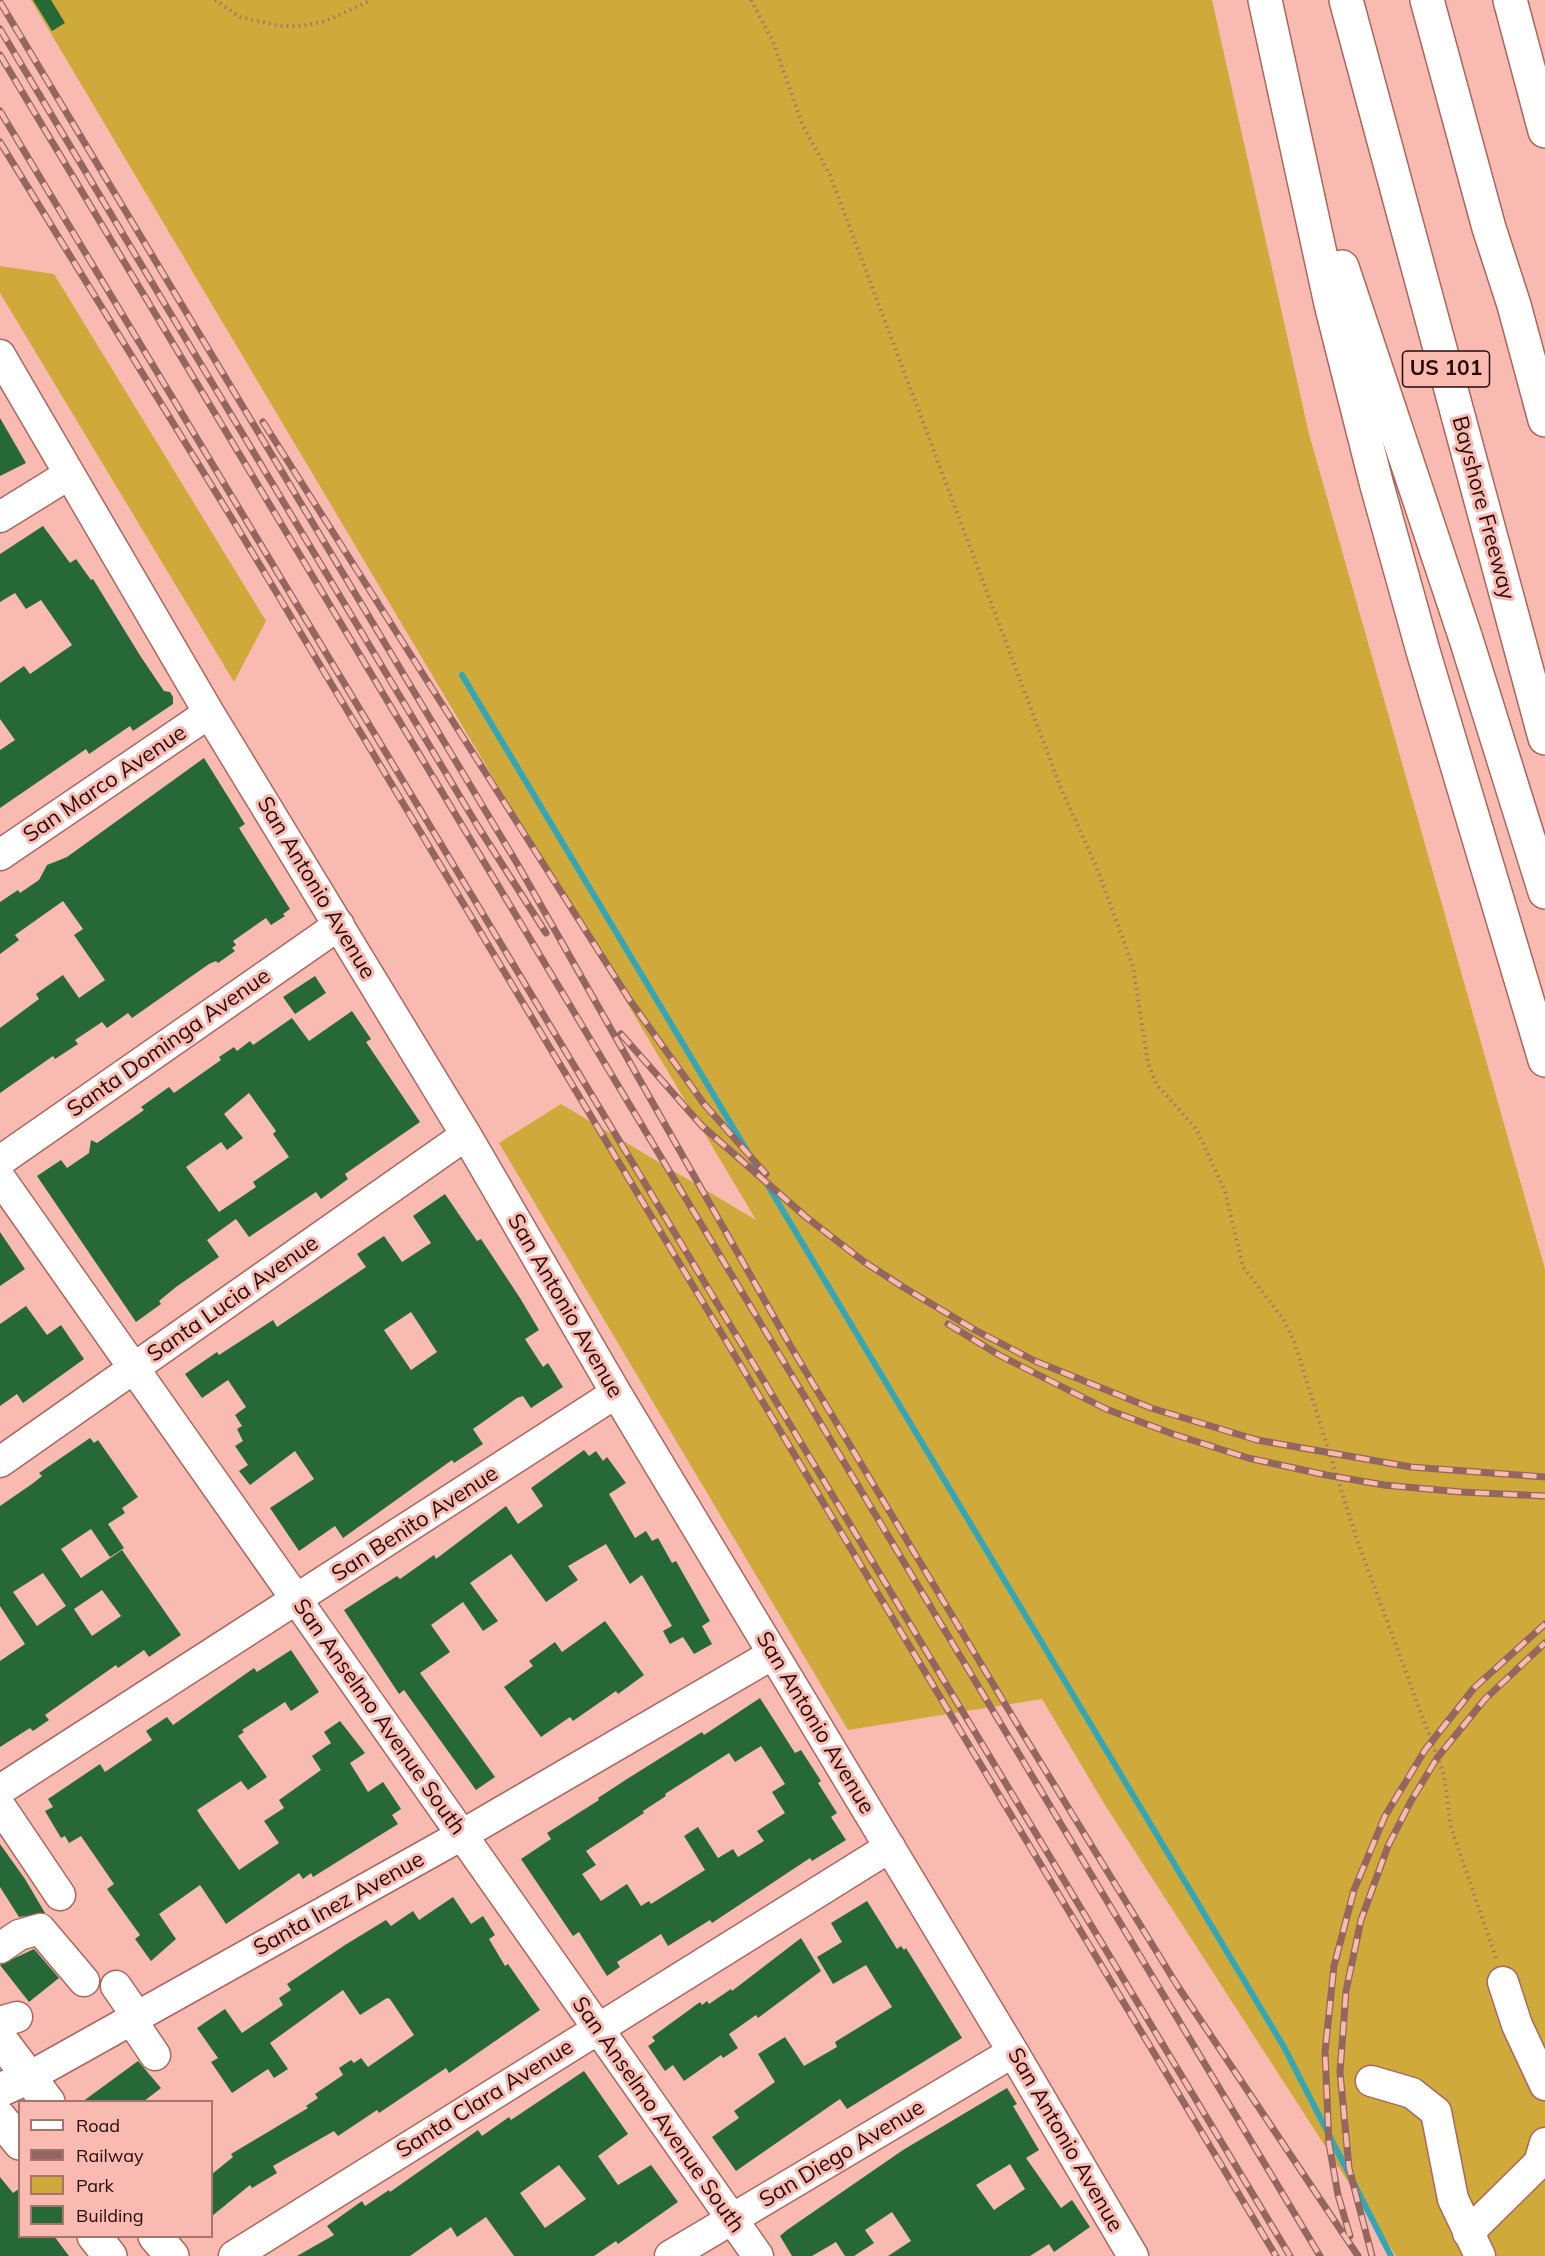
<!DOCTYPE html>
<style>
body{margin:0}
#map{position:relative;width:1545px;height:2256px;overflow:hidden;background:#f9bbb1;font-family:Mulish,sans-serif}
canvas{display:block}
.legend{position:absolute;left:18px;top:2100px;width:195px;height:138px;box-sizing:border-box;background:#f9bbb1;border:2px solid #a4746d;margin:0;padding:8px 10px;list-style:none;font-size:18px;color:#250a07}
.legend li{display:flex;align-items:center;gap:12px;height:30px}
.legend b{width:30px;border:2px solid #a4746d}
</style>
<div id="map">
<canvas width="1545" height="2256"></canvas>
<ul class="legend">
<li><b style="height:8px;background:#fff"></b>Road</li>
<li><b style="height:8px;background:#93665f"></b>Railway</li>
<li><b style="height:16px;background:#cfa939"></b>Park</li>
<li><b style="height:16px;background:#266838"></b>Building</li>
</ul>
</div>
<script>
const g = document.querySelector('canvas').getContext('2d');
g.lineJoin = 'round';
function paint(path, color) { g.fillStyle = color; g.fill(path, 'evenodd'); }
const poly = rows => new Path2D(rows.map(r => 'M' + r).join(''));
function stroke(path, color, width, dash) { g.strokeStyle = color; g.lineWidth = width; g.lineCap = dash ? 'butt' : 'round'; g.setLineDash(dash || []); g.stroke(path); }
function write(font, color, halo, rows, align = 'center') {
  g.font = font + ' Mulish,sans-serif'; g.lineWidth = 6; g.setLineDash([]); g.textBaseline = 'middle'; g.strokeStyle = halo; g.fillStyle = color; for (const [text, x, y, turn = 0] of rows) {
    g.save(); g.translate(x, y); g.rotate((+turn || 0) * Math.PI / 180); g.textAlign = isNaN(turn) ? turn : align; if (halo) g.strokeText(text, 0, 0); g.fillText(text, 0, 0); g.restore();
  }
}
paint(poly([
 [31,0,1212,0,1309,434,1545,1269,1545,2256,1396,2256,1105,1805,1042,1699,848,1730,499,1143,561,1104,756,1220],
 [0,266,54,274,266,621,234,682,0,293]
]), '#cfa939');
stroke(poly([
 [462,675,1284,2047,1391,2256]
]), '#33a6b7', 6);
paint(poly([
 [33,0,51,0,65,23,52,31],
 [0,418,26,463,0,476],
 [43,526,70,563,76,559,91,580,93,579,141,657,164,691,170,692,173,697,173,704,133,731,130,726,89,754,86,749,0,808,0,750,15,740,0,719,0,683,24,666,30,674,72,645,41,600,26,609,15,593,0,602,0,554],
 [204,758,245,824,239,828,290,909,283,914,285,916,271,925,266,918,233,941,236,945,232,948,235,951,218,963,216,961,209,964,132,1018,128,1013,107,1028,102,1022,75,1040,78,1044,55,1059,53,1056,0,1093,0,1028,39,999,36,994,63,975,79,998,105,980,74,935,83,929,63,901,15,935,19,940,0,954,0,902,18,890,20,893,39,880,47,865,67,857],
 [315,976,326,993,295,1014,283,997],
 [352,1011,371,1039,366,1042,420,1122,345,1174,348,1179,321,1199,316,1192,249,1237,236,1219,207,1240,219,1257,176,1287,159,1301,161,1304,136,1322,37,1176,61,1160,67,1168,89,1153,91,1140,97,1143,144,1110,141,1107,169,1087,174,1093,221,1060,219,1057,234,1047,237,1051,250,1041,253,1045,292,1018,309,1041],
 [249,1093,276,1131,273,1134,289,1157,253,1182,256,1187,219,1212,186,1167,221,1142,227,1150,243,1138,224,1114],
 [445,1194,477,1241,481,1239,520,1298,539,1330,525,1339,543,1367,548,1363,563,1387,531,1408,523,1396,517,1398,473,1429,483,1444,454,1463,452,1460,343,1538,335,1526,299,1551,270,1508,314,1479,295,1451,250,1485,239,1471,248,1465,235,1446,243,1441,237,1429,242,1426,235,1415,246,1407,228,1380,202,1398,185,1374,217,1352,219,1355,273,1320,277,1327,366,1267,357,1254,384,1236,402,1262,431,1243,413,1216],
 [411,1312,437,1352,411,1370,384,1330],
 [0,1232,25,1269,0,1286],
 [26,1306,47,1335,61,1325,84,1359,23,1403,17,1394,0,1406,0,1324],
 [90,1438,94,1443,98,1440,138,1497,122,1508,125,1513,108,1524,124,1548,110,1557,91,1529,61,1549,81,1578,122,1550,181,1635,149,1657,144,1650,118,1668,116,1665,45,1715,49,1720,33,1731,30,1728,0,1747,0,1661,25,1644,0,1606,0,1506,32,1484,42,1476,39,1473],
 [43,1573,66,1606,37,1626,13,1592],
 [102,1590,121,1616,92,1636,74,1609],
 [584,1450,589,1456,596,1451,603,1461,607,1457,626,1483,609,1494,635,1538,646,1531,652,1541,658,1538,672,1563,676,1561,710,1621,702,1626,712,1644,694,1654,683,1637,670,1644,663,1631,672,1626,642,1575,630,1584,606,1544,568,1566,578,1580,546,1602,511,1554,470,1583,498,1621,483,1631,463,1602,431,1625,450,1652,420,1673,495,1777,476,1790,404,1690,399,1694,344,1610,397,1576,400,1579,434,1555,436,1559,506,1506,518,1524,543,1506,531,1488],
 [605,1621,644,1675,618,1694,616,1691,573,1721,570,1717,541,1737,504,1687,533,1666,529,1661,555,1642,562,1652],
 [291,1650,319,1692,291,1711,285,1702,242,1730,244,1732,238,1736,267,1777,248,1790,241,1781,197,1810,202,1818,239,1870,279,1843,264,1821,284,1808,279,1800,321,1770,312,1756,331,1743,324,1732,340,1721,365,1753,350,1763,368,1792,383,1782,401,1809,392,1815,398,1824,313,1877,311,1873,303,1879,299,1873,226,1924,200,1885,159,1914,176,1939,151,1961,135,1939,140,1935,107,1889,114,1884,81,1836,69,1843,65,1836,61,1838,45,1811,53,1807,48,1799,100,1764,105,1772,152,1740,146,1731,167,1717,173,1725,254,1668,257,1672],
 [760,1698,795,1753,801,1750,821,1781,818,1783,837,1813,831,1817,846,1840,812,1861,810,1858,712,1923,710,1920,668,1946,661,1934,617,1962,620,1967,607,1976,579,1932,573,1936,521,1859,551,1839,547,1833,599,1800,598,1798,627,1779,702,1732,704,1735],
 [761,1746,785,1784,772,1792,785,1813,757,1831,764,1841,738,1857,733,1849,718,1858,698,1827,684,1836,705,1870,651,1904,649,1901,641,1906,627,1884,601,1901,582,1874,596,1865,586,1851,644,1813,643,1811,666,1796,665,1794,729,1753,735,1762],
 [0,1844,25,1879,45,1913,19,1917,0,1887],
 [453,1897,471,1924,483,1916,495,1935,489,1939,505,1966,508,1964,540,2010,449,2073,446,2068,379,2113,377,2110,338,2136,334,2131,273,2166,277,2173,252,2188,250,2185,212,2216,212,2174,233,2157,231,2154,308,2108,306,2106,318,2098,315,2094,343,2075,339,2068,351,2060,354,2063,361,2058,368,2067,414,2035,390,1999,387,1998,360,2015,343,1990,270,2043,288,2069,274,2078,268,2069,232,2093,211,2062,218,2058,197,2028,225,2009,242,2033,283,2005,279,1998,291,1990,287,1984,345,1945,386,1920,391,1926,413,1911,419,1920],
 [867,1901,897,1949,901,1946,904,1950,906,1948,962,2038,847,2109,840,2099,736,2171,712,2137,739,2118,734,2111,775,2082,758,2054,785,2037,804,2066,837,2047,835,2042,892,2007,866,1965,833,1984,817,1957,842,1942,831,1923],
 [801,1938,821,1971,758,2018,756,2015,729,2034,738,2048,723,2058,721,2055,684,2081,673,2065,665,2071,648,2046,655,2041,652,2037,700,2002,702,2005,707,2001,709,2004,731,1989,732,1991],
 [34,1949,59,1978,29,2002,0,1965],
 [138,2061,161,2088,143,2102,82,2102],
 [584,2071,628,2134,598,2156,618,2185,651,2165,678,2202,618,2244,616,2241,594,2256,514,2256,486,2217,457,2237,451,2227,410,2256,297,2256,334,2235,327,2226,362,2201,365,2206,389,2190,390,2192,478,2130,482,2136,509,2117,511,2120],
 [559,2165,586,2199,545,2228,520,2193],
 [1007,2088,1017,2104,1013,2106,1039,2150,1026,2158,1061,2208,1072,2200,1090,2227,1054,2252,1049,2244,1030,2256,888,2256,911,2241,892,2212,865,2230,874,2243,854,2256,845,2256,836,2242,812,2256,792,2256,780,2236,787,2230,903,2150],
 [1010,2164,1025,2189,994,2210,976,2185],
 [0,2177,13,2193,20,2188,20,2236,54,2236,69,2256,0,2256]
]), '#266838');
const minor = poly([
 [0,355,209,713,466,1135,616,1393,1013,2052,1133,2256],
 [0,517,68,475],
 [0,855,209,713],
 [0,1161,339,925],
 [0,1178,758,2256],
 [0,1462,466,1135],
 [0,1790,616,1393],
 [0,1806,60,1895],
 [0,1948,19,1935,40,1929,84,1981],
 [1503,1982,1517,2025,1545,2085],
 [116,1986,138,2018],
 [132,2021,155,2055],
 [0,2022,17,2017],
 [29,2077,460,1836,773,1654],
 [1371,2081,1412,2093,1436,2112,1453,2199,1480,2256],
 [1468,2233,1539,2163,1545,2143],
 [234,2256,890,1847],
 [670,2256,1013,2052]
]);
const major = poly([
 [0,2039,48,2102],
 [0,2090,29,2077],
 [0,2118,20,2143],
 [94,2236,110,2256],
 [155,2236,172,2256]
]);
const highway = poly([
 [1265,0,1331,304,1376,482,1423,651,1545,1060],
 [1346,0,1545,738],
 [1427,0,1489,228,1514,305,1545,420],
 [1510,0,1545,131],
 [1342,267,1466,639,1545,892]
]);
stroke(minor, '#ac665c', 33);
stroke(major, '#ac665c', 36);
stroke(highway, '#ac665c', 36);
stroke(poly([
 [215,0,240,17,280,26,302,26,326,21,371,0],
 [751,0,773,42,803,126,830,175,1060,786,1096,866,1133,966,1148,1064,1157,1085,1197,1130,1225,1191,1243,1267,1284,1320,1295,1344,1357,1540,1444,1775,1451,1827,1497,1961]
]), '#a4746d', 4, [1.5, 4.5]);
stroke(minor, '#fff', 30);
stroke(major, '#fff', 33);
stroke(highway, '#fff', 33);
const rail = poly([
 [0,2,518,865,791,1347,1020,1729,1177,1985,1358,2256],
 [0,29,477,825,546,933],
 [0,55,1320,2256],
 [0,111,1290,2256],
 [0,142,234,522,1276,2256],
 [263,422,629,999,704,1104,766,1174],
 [621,1034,702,1126,806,1217,863,1261,903,1287,975,1330,1035,1361,1151,1408,1257,1440,1411,1467,1545,1477],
 [948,1324,999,1355,1106,1409,1173,1434,1248,1458,1326,1475,1384,1485,1461,1492,1545,1496],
 [1350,2236,1338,2195,1329,2144,1325,2052,1334,1966,1354,1890,1385,1816,1425,1750,1474,1688,1545,1624],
 [1372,2256,1349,2168,1340,2072,1346,1991,1361,1920,1388,1846,1411,1801,1437,1758,1485,1699,1545,1643]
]);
stroke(rail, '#93665f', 7);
stroke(rail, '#f9bbb1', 4.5, [14]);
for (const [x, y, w] of [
 [1446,369,87]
]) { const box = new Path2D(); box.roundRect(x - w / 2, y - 18, w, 36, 4.5); g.fillStyle = '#f9bbb1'; g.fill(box); stroke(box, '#250a07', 1.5); }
write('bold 21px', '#250a07', null, [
 ["US 101",1446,369]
]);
write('22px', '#250a07', '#f9bbb1', [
 ["Bayshore Freeway",1483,508,75],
 ["San Marco Avenue",105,784,-34],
 ["San Antonio Avenue",316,888,59],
 ["Santa Dominga Avenue",169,1043,-35],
 ["Santa Lucia Avenue",233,1299,-35],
 ["San Antonio Avenue",565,1306,60],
 ["San Benito Avenue",415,1524,-33],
 ["San Anselmo Avenue South",379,1717,55],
 ["San Antonio Avenue",815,1723,59],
 ["Santa Inez Avenue",339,1904,-29],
 ["Santa Clara Avenue",485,2099,-32],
 ["San Anselmo Avenue South",658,2115,55],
 ["San Antonio Avenue",1065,2140,60],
 ["San Diego Avenue",842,2154,-31]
]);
</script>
